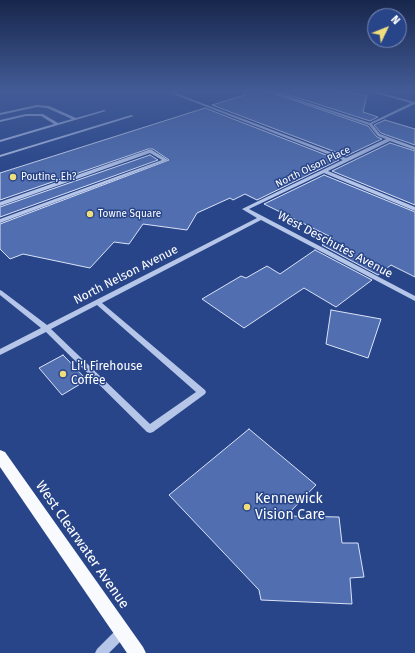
<!DOCTYPE html>
<style>
body{margin:0}
#map{position:relative;width:415px;height:653px;overflow:hidden;background:#294589;font-family:"Fira Sans",sans-serif}
canvas{display:block}
.north{position:absolute;left:367px;top:8px;width:40px;height:40px;box-sizing:border-box;background:#294589;border:1px solid #7f8fb8;border-radius:50%;rotate:47deg;font-size:11px;font-weight:700;line-height:16px;text-align:center;color:#fff}
.north::after{content:'';display:block;margin:auto;width:14px;height:18px;background:#f0de7c;clip-path:polygon(50% 0,100% 100%,50% 72%,0 100%)}
</style>
<div id="map">
<canvas width="415" height="653"></canvas>
<div class="north">N</div>
</div>
<script>
const g = document.querySelector('canvas').getContext('2d');
g.lineJoin = 'round';
function paint(path, color) { g.fillStyle = color; g.fill(path, 'evenodd'); }
const poly = rows => new Path2D(rows.map(r => 'M' + r).join(''));
function stroke(path, color, width, dash) { g.strokeStyle = color; g.lineWidth = width; g.lineCap = dash ? 'butt' : 'round'; g.setLineDash(dash || []); g.stroke(path); }
function write(font, color, halo, rows, align = 'center') {
  g.font = font + ' "Fira Sans",sans-serif'; g.lineWidth = 3; g.setLineDash([]); g.textBaseline = 'middle'; g.strokeStyle = halo; g.fillStyle = color; for (const [text, x, y, turn = 0] of rows) {
    g.save(); g.translate(x, y); g.rotate((+turn || 0) * Math.PI / 180); g.textAlign = isNaN(turn) ? turn : align; if (halo) g.strokeText(text, 0, 0); g.fillText(text, 0, 0); g.restore();
  }
}
const building = poly([
 [245,91,267,91,368,126,377,137,382,139,346,156,212,105,245,95,245,91],
 [277,91,330,91,367,95,363,112,378,117,370,121,277,91],
 [205,108,339,160,257,200,245,194,233,200,230,198,197,213,187,230,143,224,129,244,114,242,90,268,23,254,10,259,0,249,0,224,169,160,153,149,148,149,0,200,0,173,205,108],
 [385,120,415,129,415,145,381,133,374,125,385,120],
 [390,143,415,151,415,205,332,171,390,143],
 [150,155,158,160,0,217,0,207,150,155],
 [324,175,415,212,415,277,391,265,378,275,322,245,333,238,264,204,324,175],
 [315,250,372,280,336,307,304,288,244,328,202,299,241,276,246,278,267,266,280,274,315,250],
 [331,310,381,319,368,358,326,344,331,310],
 [63,355,87,380,62,395,39,368,63,355],
 [249,429,316,485,286,516,339,517,342,543,358,543,364,577,350,578,352,604,261,600,259,590,169,495,249,429]
]);
paint(building, '#516fb0');
stroke(building, '#dae3f7', 1);
paint(poly([
 [166,91,170,91,346,158,386,139,378,136,369,125,268,91,273,91,370,123,411,103,368,91,373,91,415,102,415,104,372,124,380,134,415,147,415,150,390,141,328,171,415,207,415,211,324,173,249,209,415,296,415,301,261,220,102,303,205,390,206,392,205,394,153,432,150,433,147,432,46,332,0,355,0,349,41,328,0,295,0,290,2,291,47,325,257,218,242,209,343,160,166,91],
 [97,305,196,392,150,424,51,329,97,305],
 [37,105,49,106,76,118,104,110,106,111,0,142,0,140,54,124,41,116,26,116,0,122,0,120,26,114,43,114,58,123,72,119,47,108,37,107,0,115,0,113,37,105],
 [131,115,134,116,0,157,0,155,131,115],
 [148,150,152,150,168,160,0,223,0,219,162,160,150,153,0,206,0,202,148,150],
 [122,626,126,628,128,632,126,636,109,653,95,653,97,649,118,628,122,626]
]), '#b6c6e9');
paint(poly([
 [0,450,5,452,143,647,146,653,127,653,0,467,0,450]
]), '#f8fafe');
const sky = g.createLinearGradient(0, 0, 0, 182);
sky.addColorStop(0, '#17264b');
sky.addColorStop(0.5, '#435c97');
sky.addColorStop(1, '#435c9700');
g.fillStyle = sky;
g.fillRect(0, 0, 415, 182);
for (const [x, y, r, color] of [
 [13,177,4,"#f0de7c"],
 [90,214,4,"#f0de7c"],
 [63,374,4,"#f0de7c"],
 [247,507,4,"#f0de7c"]
]) { const dot = new Path2D(); dot.arc(x, y, r, 0, 2 * Math.PI); g.fillStyle = color; g.fill(dot); stroke(dot, '#294589', 1.5); }
write('10px', '#fff', '#294589', [
 ["North Olson Place",313,167,-26]
]);
write('10px', '#fff', '#294589', [
 ["Poutine, Eh?",21,177],
 ["Towne Square",98,214]
], 'left');
write('12px', '#fff', '#294589', [
 ["West Deschutes Avenue",335,245,28],
 ["North Nelson Avenue",126,275,-27]
]);
write('12px', '#fff', '#294589', [
 ["Li'l Firehouse",71,367],
 ["Coffee",71,381]
], 'left');
write('14px', '#fff', '#294589', [
 ["Kennewick",255,499],
 ["Vision Care",255,515]
], 'left');
write('14px', '#fff', '#294589', [
 ["West Clearwater Avenue",82,545,55]
]);
</script>
